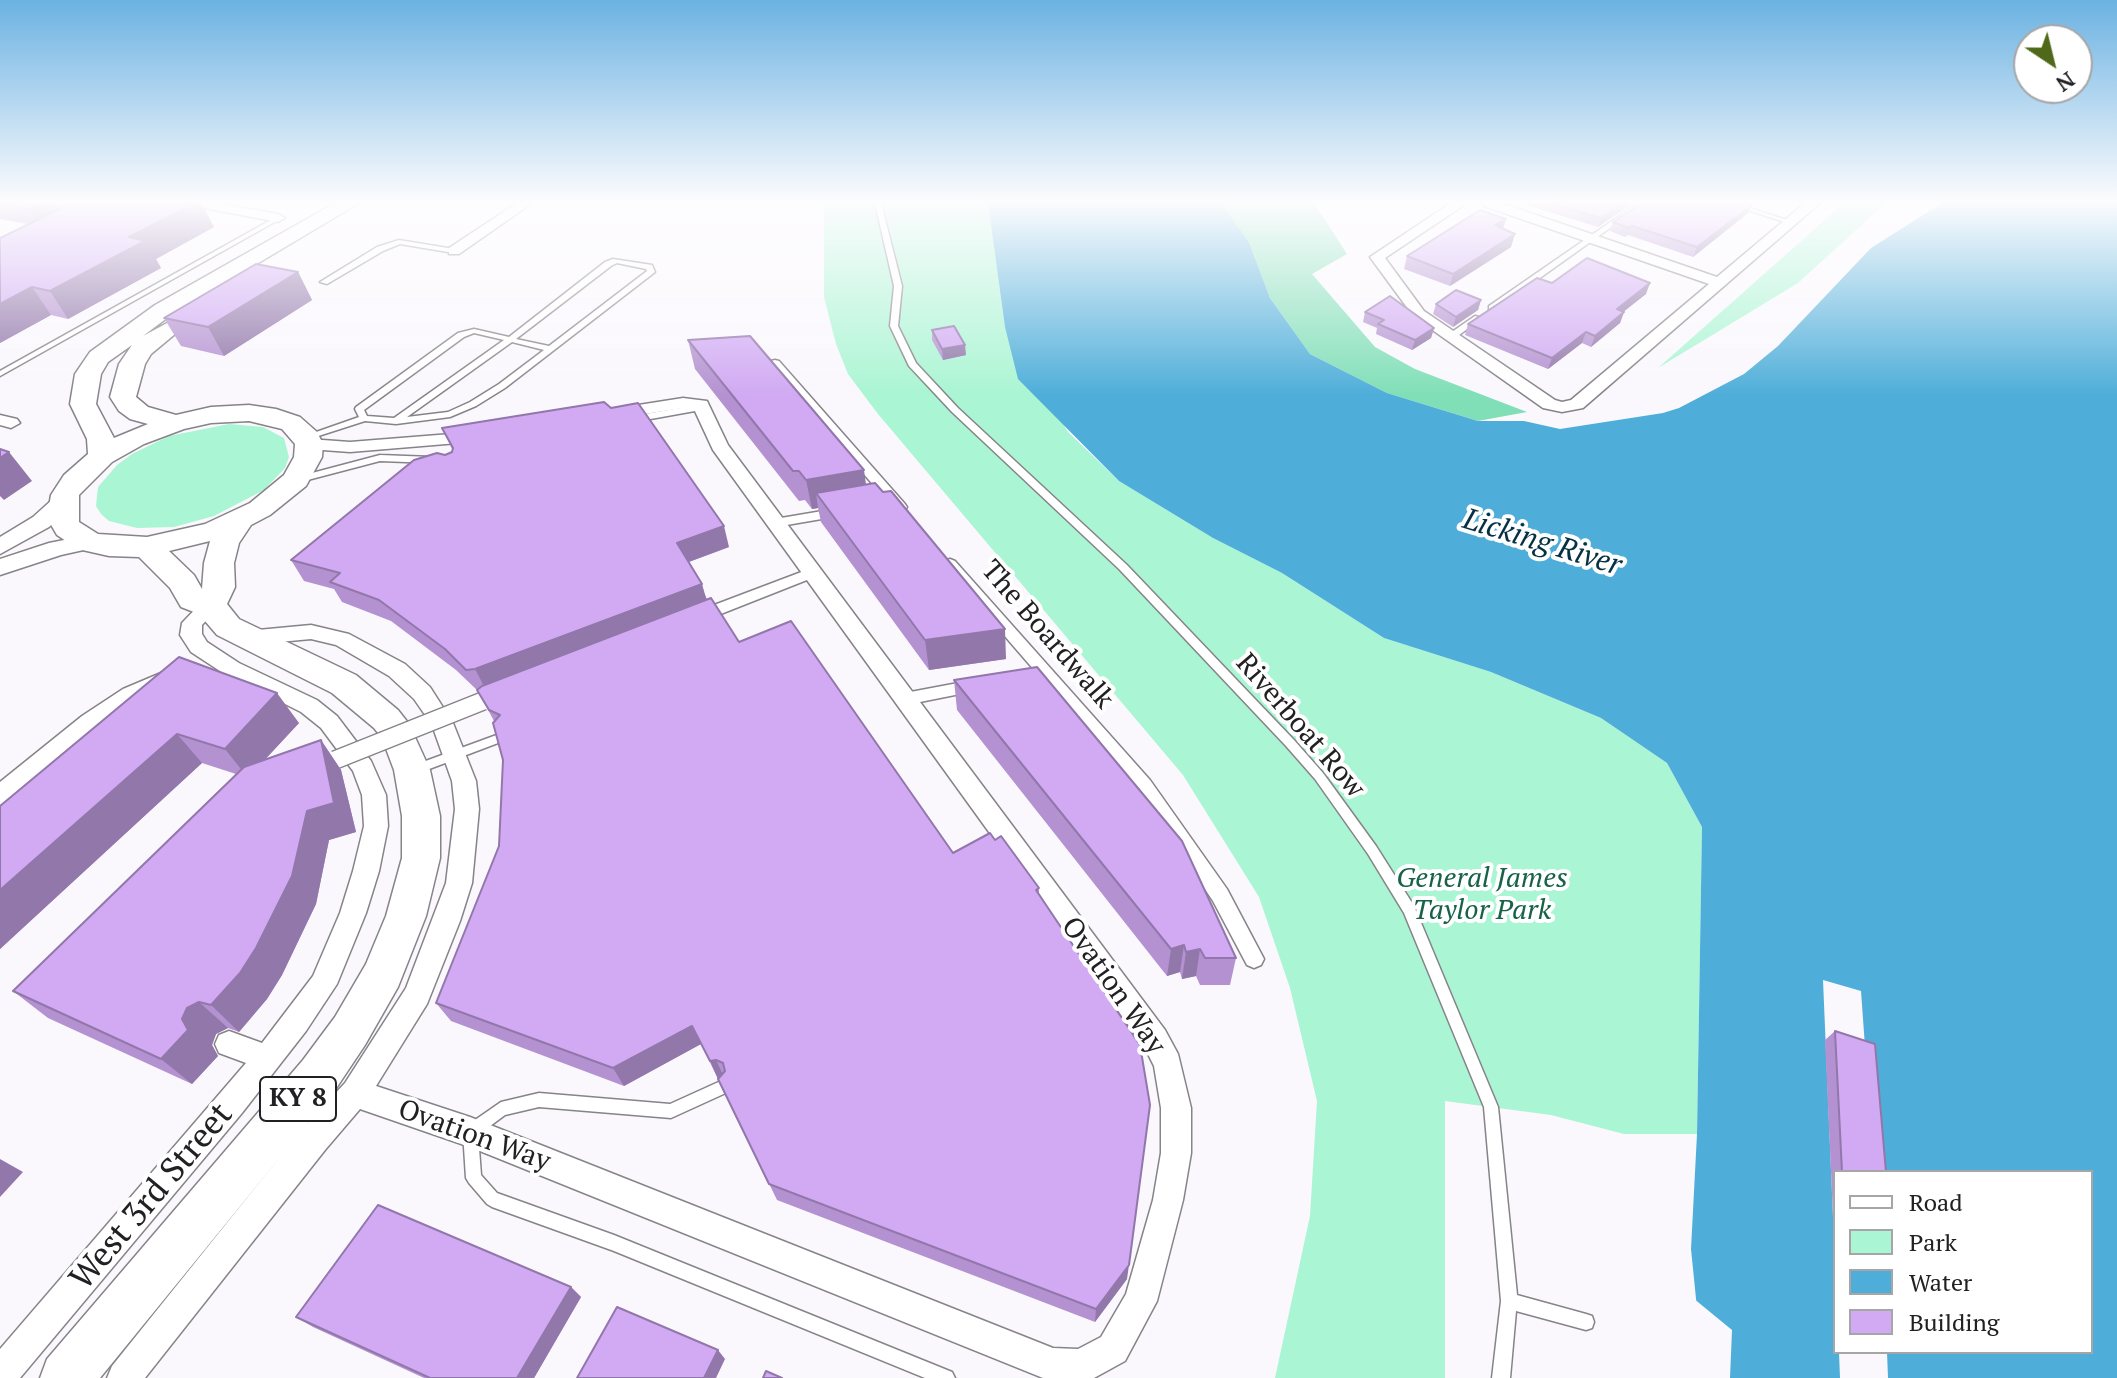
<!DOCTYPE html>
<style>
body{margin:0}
#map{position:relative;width:2117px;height:1378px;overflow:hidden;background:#faf8fd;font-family:"PT Serif",serif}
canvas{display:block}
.legend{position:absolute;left:1833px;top:1170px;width:260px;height:184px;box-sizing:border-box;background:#fff;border:2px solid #a6a6a7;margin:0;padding:10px 14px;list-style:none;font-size:24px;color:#212022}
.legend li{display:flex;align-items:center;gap:16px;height:40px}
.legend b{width:40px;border:2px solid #a6a6a7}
.north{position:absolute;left:2013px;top:24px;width:80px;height:80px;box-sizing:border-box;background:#fff;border:2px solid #a6a6a7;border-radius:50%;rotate:145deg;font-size:22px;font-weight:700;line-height:32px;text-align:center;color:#212022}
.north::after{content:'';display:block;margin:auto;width:28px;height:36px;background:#4f6819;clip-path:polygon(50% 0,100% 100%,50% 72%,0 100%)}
</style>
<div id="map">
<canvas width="2117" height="1378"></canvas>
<ul class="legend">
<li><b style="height:10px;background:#fff"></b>Road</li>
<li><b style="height:22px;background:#aaf5d3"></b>Park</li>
<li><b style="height:22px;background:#4faed9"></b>Water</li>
<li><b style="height:22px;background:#d1aaf3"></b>Building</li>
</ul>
<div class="north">N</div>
</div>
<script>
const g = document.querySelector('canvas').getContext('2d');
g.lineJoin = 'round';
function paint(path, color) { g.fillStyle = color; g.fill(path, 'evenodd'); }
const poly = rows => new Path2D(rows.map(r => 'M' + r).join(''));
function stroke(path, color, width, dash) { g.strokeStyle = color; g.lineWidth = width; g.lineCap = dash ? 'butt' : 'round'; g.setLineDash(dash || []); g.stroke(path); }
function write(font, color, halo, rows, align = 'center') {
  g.font = font + ' "PT Serif",serif'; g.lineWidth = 8; g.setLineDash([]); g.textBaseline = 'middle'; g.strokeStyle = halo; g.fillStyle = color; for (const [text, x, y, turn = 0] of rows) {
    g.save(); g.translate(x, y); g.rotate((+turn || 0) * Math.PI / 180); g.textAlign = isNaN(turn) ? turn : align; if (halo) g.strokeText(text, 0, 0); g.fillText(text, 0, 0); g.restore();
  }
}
paint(poly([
 [824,203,988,203,1005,327,1068,432,1119,481,1213,538,1282,573,1384,638,1491,672,1601,718,1667,763,1702,827,1697,1134,1624,1134,1551,1115,1445,1101,1445,1378,1275,1378,1310,1216,1317,1101,1290,988,1259,897,1183,775,878,414,848,374,836,344,824,297],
 [1844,203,1886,203,1798,283,1658,368],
 [229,424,263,427,284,438,289,457,285,468,264,490,214,516,174,527,137,528,109,521,101,514,96,506,98,487,117,465,132,454,169,436]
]), '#aaf5d3');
paint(poly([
 [1221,203,1314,203,1347,254,1312,274,1375,347,1415,369,1527,412,1478,421,1387,393,1310,354,1270,298,1249,242]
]), '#80dfb7');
paint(poly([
 [988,203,1221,203,1249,242,1270,298,1310,354,1387,393,1478,421,1524,421,1560,429,1663,413,1679,408,1744,374,1778,346,1871,248,1942,203,2117,203,2117,1378,1704,1378,1691,1249,1697,1134,1702,827,1667,763,1601,718,1491,672,1384,638,1282,573,1213,538,1119,481,1018,379,1005,327],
 [1835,1172,2091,1172,2091,1352,1835,1352]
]), '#4faed9');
paint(poly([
 [1823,980,1861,991,1874,1172,1835,1172,1835,1264],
 [1693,1298,1732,1330,1730,1378,1700,1378],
 [1839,1352,1887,1352,1888,1378,1840,1378]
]), '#faf8fd');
const service = poly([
 [875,203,881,203,902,286,898,326,916,363,958,408,1127,565,1294,740,1323,773,1376,846,1414,906,1498,1107,1517,1295,1586,1314,1592,1316,1594,1322,1592,1328,1586,1330,1516,1311,1510,1378,1492,1378,1501,1301,1484,1107,1404,913,1368,854,1315,779,1286,746,1119,569,952,412,909,366,890,326,894,286,875,203],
 [1638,203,1645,203,1495,310,1489,310,1489,306,1638,203],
 [1725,203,1734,203,1793,222,1788,223,1725,203],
 [278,216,281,218,280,219,0,376,0,371,278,216],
 [399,240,454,249,458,251,454,253,400,244,383,251,327,284,320,282,377,247,399,240],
 [613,259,652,265,655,272,505,388,476,406,450,417,396,424,365,421,309,439,306,440,302,437,359,417,355,409,356,407,458,333,474,329,509,337,605,262,613,259],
 [617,263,646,269,647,271,549,346,516,339,611,266,617,263],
 [474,333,504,340,394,418,367,416,364,410,464,337,474,333],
 [512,342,544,350,499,384,470,402,448,412,407,417,512,342],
 [1475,316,1482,318,1455,338,1449,338,1449,334,1475,316],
 [703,404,706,405,706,409,634,422,630,419,634,416,703,404],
 [380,455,432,457,436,460,432,463,380,461,300,482,295,479,297,477,380,455],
 [502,733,506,734,508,737,506,740,416,774,412,772,410,769,412,766,502,733],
 [723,1080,728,1082,730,1087,728,1092,671,1118,539,1107,505,1115,478,1135,481,1175,497,1193,614,1235,952,1372,955,1378,925,1378,614,1251,492,1207,487,1204,469,1183,466,1178,463,1132,465,1127,501,1102,539,1093,670,1104,723,1080]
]);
const pedestrian = poly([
 [775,360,779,361,905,504,907,507,905,510,895,510,771,367,771,361,775,360],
 [840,508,847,512,845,515,775,527,768,523,775,519,840,508],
 [950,559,955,561,1150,780,1227,889,1264,959,1261,965,1254,968,1247,965,1213,901,1138,790,945,567,943,564,945,561,950,559],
 [812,568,817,570,819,573,817,576,703,621,698,622,690,617,693,613,812,568],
 [974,680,982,686,980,690,905,705,897,699,905,693,974,680]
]);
const minor = poly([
 [192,203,218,203,278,214,285,218,278,222,199,207,192,203],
 [517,203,532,203,459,254,449,254,449,248,517,203],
 [1451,203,1467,203,1385,258,1424,311,1555,400,1562,402,1571,400,1709,284,1484,206,1483,203,1501,203,1717,277,1805,203,1820,203,1583,408,1562,412,1543,408,1414,317,1370,257,1451,203],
 [683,398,707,401,728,445,1165,1030,1178,1054,1191,1108,1191,1153,1183,1200,1157,1301,1125,1361,1094,1378,1043,1378,470,1147,360,1109,325,1150,145,1378,107,1378,112,1366,303,1128,345,1083,406,988,446,883,455,809,452,781,432,725,414,699,389,676,336,645,311,639,247,645,240,643,236,638,240,633,247,631,311,625,349,634,405,664,430,687,453,723,476,781,479,809,472,883,460,921,427,1004,376,1086,470,1117,1053,1348,1078,1349,1101,1337,1126,1294,1153,1200,1161,1153,1161,1108,1154,1066,1145,1048,713,450,694,409,683,408,613,419,604,414,613,409,683,398],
 [0,415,17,419,20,423,11,428,0,425,0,415],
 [476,432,485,437,482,441,350,452,309,449,300,444,309,439,350,442,476,432],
 [210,599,220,606,202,625,202,634,207,642,239,663,317,700,337,716,371,761,386,795,388,826,379,871,366,913,337,984,306,1031,242,1113,20,1378,0,1378,0,1349,246,1063,219,1053,215,1044,219,1035,229,1031,262,1043,313,976,340,913,353,871,364,826,362,795,353,771,321,728,301,712,223,673,191,652,180,635,182,623,203,601,210,599],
 [161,673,169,675,172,681,169,687,139,701,98,728,8,803,0,805,0,782,82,716,123,689,161,673]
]);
const tertiary = poly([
 [62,496,70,498,73,503,70,508,49,527,0,554,0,537,33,517,54,498,62,496],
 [89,535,97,537,100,542,97,547,61,555,0,575,0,559,49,543,89,535]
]);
const primary = poly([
 [335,203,359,203,171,315,143,336,169,322,178,324,181,329,151,354,145,364,136,397,148,407,176,415,211,407,249,405,276,409,300,417,317,432,323,444,322,457,306,486,270,515,251,525,239,543,234,563,235,587,227,604,239,619,356,675,398,710,409,724,430,770,440,816,440,858,426,916,398,987,365,1045,335,1090,100,1378,40,1378,47,1359,303,1060,335,1017,366,964,386,916,402,858,402,816,394,770,382,738,374,728,332,693,217,635,199,614,181,607,170,588,139,557,109,556,78,549,57,535,47,518,51,495,64,475,88,454,87,439,70,404,75,374,90,352,155,305,335,203],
 [132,345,119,364,110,397,119,411,130,419,148,424,114,438,96,404,101,374,108,362,132,345],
 [249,421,282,429,295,444,294,457,284,475,250,503,205,524,147,537,98,534,79,522,79,495,112,462,144,444,184,429,211,423,249,421],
 [210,541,204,563,202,589,194,575,169,551,210,541]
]);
stroke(service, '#868389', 3);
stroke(pedestrian, '#868389', 3);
stroke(minor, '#868389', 3);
stroke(tertiary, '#868389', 3);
stroke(primary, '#868389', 3);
paint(service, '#fff');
paint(pedestrian, '#fff');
paint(minor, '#fff');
paint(tertiary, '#fff');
paint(primary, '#fff');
const pedestrianBridge = poly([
 [335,760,483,701]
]);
stroke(pedestrianBridge, '#868389', 20, []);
stroke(pedestrianBridge, '#fff', 17);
paint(poly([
 [0,203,201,203,214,227,156,259,161,268,68,319,51,315,0,343,28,224,0,219],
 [1520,203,1633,203,1598,227],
 [1752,205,1748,213,1693,257,1628,235,1625,237,1610,231,1613,222],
 [1506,219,1503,229,1511,247,1450,286,1404,269,1407,256],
 [298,272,312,300,224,356,181,346,164,318],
 [1552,283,1646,294,1623,312,1624,312,1620,323,1591,347,1582,343,1548,369,1465,335,1468,324],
 [1481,300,1478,310,1453,327,1433,314,1436,304],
 [1365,312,1434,328,1431,338,1412,350,1376,334,1377,328,1363,322],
 [932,330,966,355,943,360,932,340],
 [688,340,866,484,1006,659,929,670,821,522,818,508,812,509,805,500,799,501,695,369],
 [442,428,729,547,689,562,707,599,739,642,953,853,995,840,1039,888,1039,895,1127,1279,1095,1322,777,1200,701,1044,624,1086,451,1021,436,1003,499,846,503,760,494,721,478,691,456,670,391,621,342,602,334,589,304,581,291,560,445,455,452,452,453,451],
 [179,657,299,723,265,759,321,740,341,770,356,832,329,840,316,904,282,975,267,999,239,1032,228,1028,216,1034,212,1045,218,1056,192,1084,48,1018,13,991,236,774,202,763,0,949,0,806],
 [954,680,1236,958,1230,985,1200,985,1196,976,1182,979,1180,972,1167,976,957,710],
 [1835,1031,1886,1172,1835,1172,1835,1260,1825,1040],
 [571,1287,581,1297,534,1378,424,1378,313,1327,296,1317]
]), '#b492d1');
paint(poly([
 [44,203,90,203,62,208,46,205,56,220,41,227,29,209],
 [196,203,201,203,214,227,156,259,161,268,68,319,50,291,129,237],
 [1624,203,1633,203,1598,227,1601,218],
 [1752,205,1748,213,1693,257,1697,247],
 [1506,219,1502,231,1495,225],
 [1515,234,1511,247,1450,286,1453,274],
 [298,272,312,300,224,356,208,327],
 [1650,283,1646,294,1613,320,1617,309],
 [32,287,51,315,0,343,0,304],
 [1481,300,1478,310,1453,327,1456,317],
 [1624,312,1620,323,1591,347,1595,336],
 [1434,328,1431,338,1412,350,1415,340],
 [1586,332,1582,343,1548,369,1552,358],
 [965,345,966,355,943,360,942,349],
 [9,452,32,481,4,500,0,496,0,458],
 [864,470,868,499,816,493,818,508,812,509,806,480],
 [724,526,729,547,683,564,677,543],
 [702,584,708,605,486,690,475,669],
 [1005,629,1006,659,929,670,925,640],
 [277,693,299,723,248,778,225,749],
 [177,734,202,763,0,949,0,890],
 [321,740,341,770,356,832,329,840,316,904,282,975,267,999,239,1032,211,1005],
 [1184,945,1180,972,1167,976,1171,949],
 [1200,949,1196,976,1182,979,1186,952],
 [199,1002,228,1028,216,1034,212,1045,218,1056,192,1084,161,1059,182,1019,187,1008],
 [692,1026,701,1044,624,1086,613,1068],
 [716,1060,724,1077,718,1079,710,1061],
 [0,1159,23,1172,0,1197],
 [1129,1265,1127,1279,1095,1322,1096,1309],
 [571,1287,581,1297,534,1378,517,1378],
 [718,1350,725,1359,716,1378,704,1378]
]), '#9277aa');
const building = poly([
 [0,203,44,203,29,209,0,204,0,203],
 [51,203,196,203,129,237,145,241,50,291,32,287,0,304,0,238,62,208,46,205,51,203],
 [1551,203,1624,203,1601,218,1551,203],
 [1642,203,1747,203,1752,205,1697,247,1632,226,1629,228,1613,222,1642,203],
 [1480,210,1506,219,1495,225,1515,234,1453,274,1407,256,1480,210],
 [1587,258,1650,283,1617,309,1624,312,1595,336,1586,332,1552,358,1468,324,1537,278,1552,283,1587,258],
 [256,264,298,272,208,327,164,318,256,264],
 [1456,290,1481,300,1456,317,1436,304,1456,290],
 [1390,296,1434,328,1415,340,1378,324,1384,320,1365,312,1390,296],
 [954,326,965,345,942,349,932,330,954,326],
 [750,336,864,470,806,480,799,471,793,471,688,340,750,336],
 [604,402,611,408,638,403,724,526,677,543,702,584,475,669,466,670,445,649,379,600,330,582,340,573,291,560,414,460,437,453,445,455,452,452,453,448,442,428,604,402],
 [0,449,9,452,0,458,0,449],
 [875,483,883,492,891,491,1005,629,925,640,816,493,875,483],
 [711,598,739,642,791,621,953,853,990,833,995,840,1001,836,1039,888,1036,890,1140,1045,1150,1105,1129,1265,1096,1309,769,1184,718,1079,725,1071,723,1063,716,1060,710,1061,692,1026,613,1068,436,1003,499,846,503,760,493,723,500,715,489,710,477,690,482,686,711,598],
 [179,657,277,693,225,749,177,734,0,890,0,806,179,657],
 [1037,667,1182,841,1236,958,1205,958,1200,949,1186,952,1184,945,1171,949,954,680,1037,667],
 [321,740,334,803,307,811,292,876,256,948,240,973,211,1005,199,1002,187,1008,182,1019,188,1030,161,1059,13,991,244,767,321,740],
 [1835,1031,1875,1044,1886,1172,1842,1172,1835,1031],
 [378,1205,571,1287,517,1378,430,1378,296,1317,378,1205],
 [617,1307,718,1350,704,1378,577,1378,617,1307],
 [766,1371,782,1378,763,1378,766,1371]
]);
paint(building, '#d1aaf3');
stroke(building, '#9277aa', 2);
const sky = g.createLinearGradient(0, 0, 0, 395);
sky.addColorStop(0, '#6bb2e2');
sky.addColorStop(0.51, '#fdfcfe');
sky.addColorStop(1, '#fdfcfe00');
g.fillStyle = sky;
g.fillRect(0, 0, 2117, 395);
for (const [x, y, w] of [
 [298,1099,76]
]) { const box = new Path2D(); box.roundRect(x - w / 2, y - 22, w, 44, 6); g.fillStyle = '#fff'; g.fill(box); stroke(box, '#212022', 2); }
write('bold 26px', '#212022', null, [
 ["KY 8",298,1099]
]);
write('28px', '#212022', '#fff', [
 ["The Boardwalk",1047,635,49],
 ["Riverboat Row",1300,726,49],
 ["Ovation Way",1113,986,55],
 ["Ovation Way",474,1136,20]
]);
write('italic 28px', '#186248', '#fff', [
 ["General James",1482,879],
 ["Taylor Park",1482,911]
]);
write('italic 30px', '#063244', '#fff', [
 ["Licking River",1542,543,17]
]);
write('34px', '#212022', '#fff', [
 ["West 3rd Street",152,1197,-50]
]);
</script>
